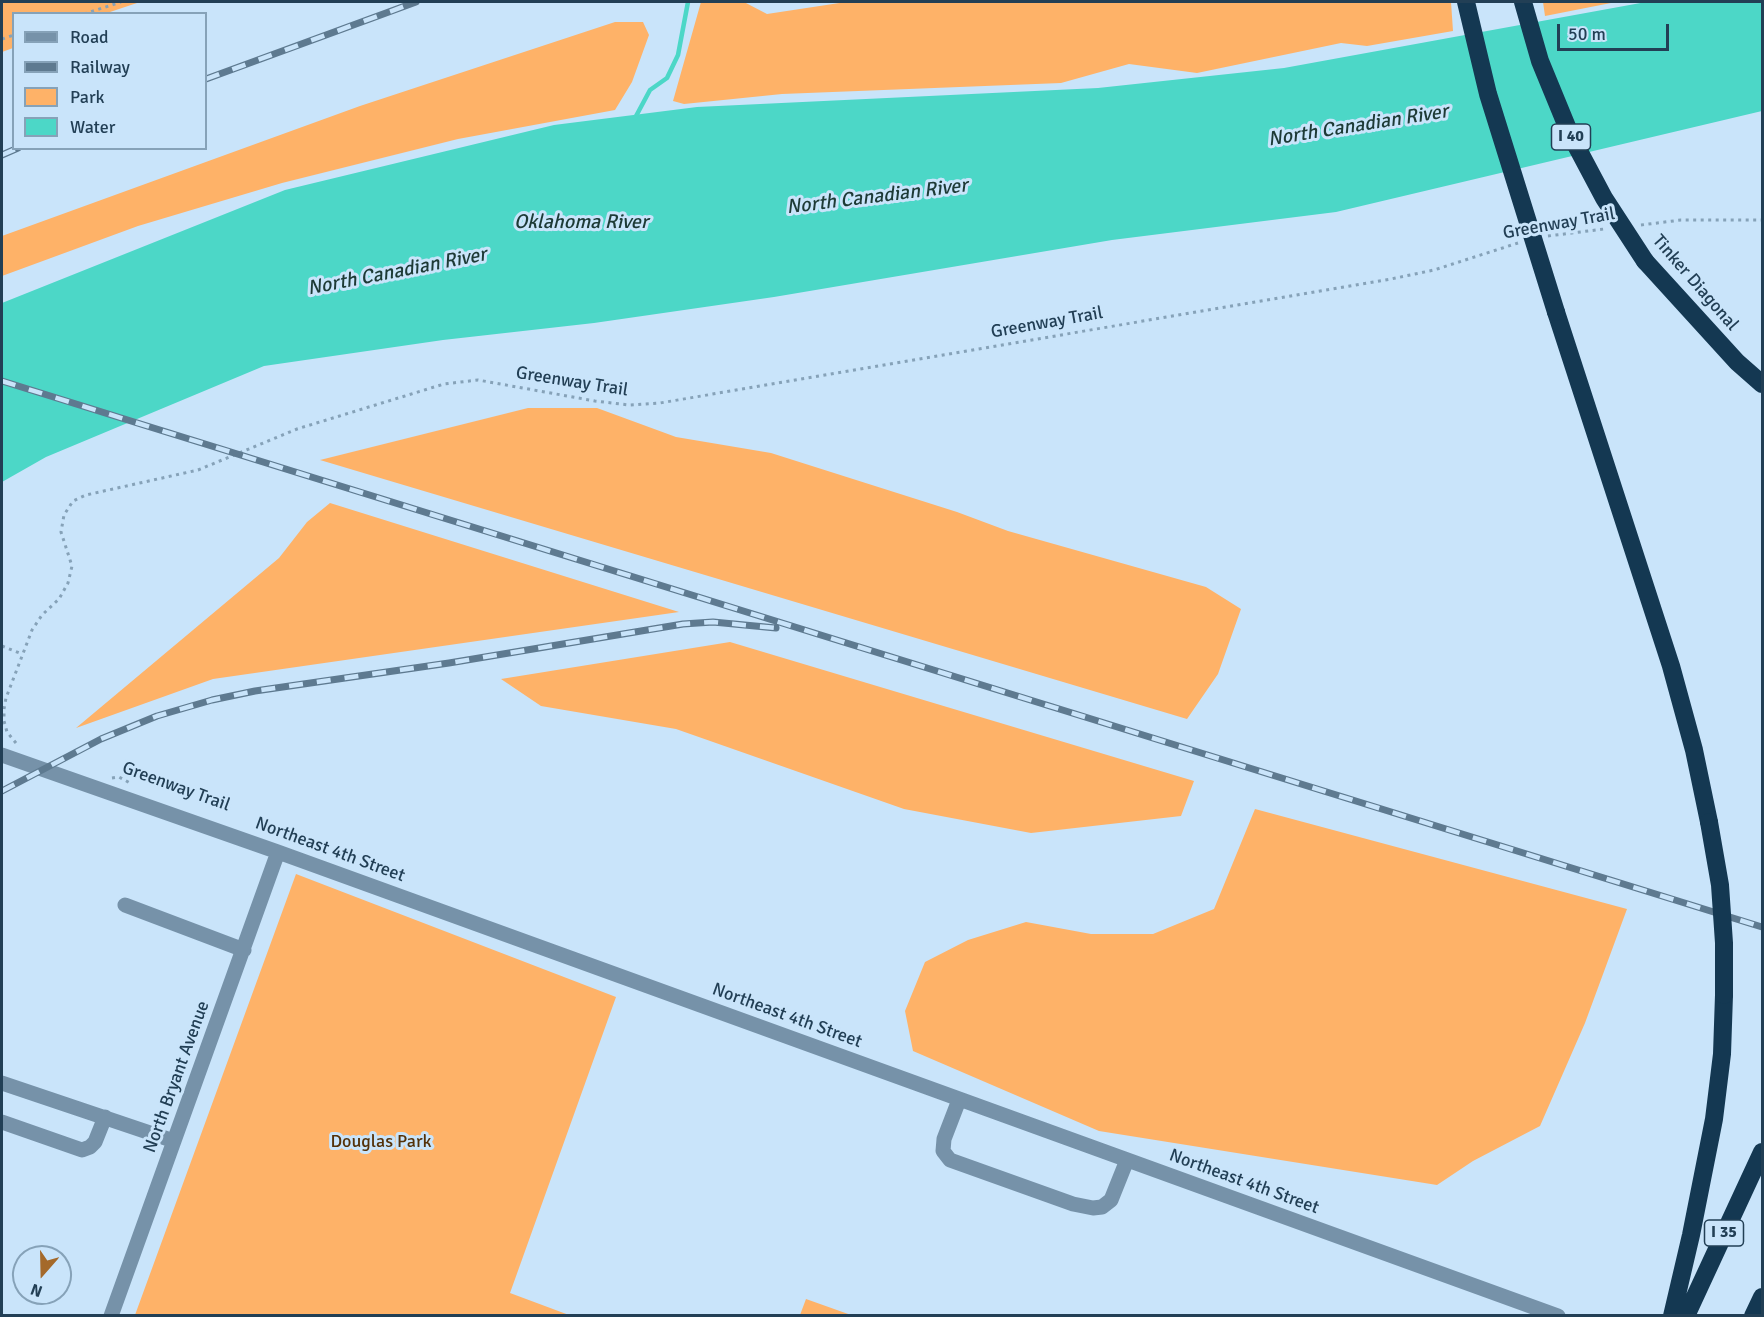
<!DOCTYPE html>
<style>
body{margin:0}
#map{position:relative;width:1764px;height:1317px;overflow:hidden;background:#c9e4fa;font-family:Signika,sans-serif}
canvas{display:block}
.frame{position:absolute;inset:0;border:3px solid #223f55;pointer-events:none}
.legend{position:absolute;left:12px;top:12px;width:195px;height:138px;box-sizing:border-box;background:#c9e4fa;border:2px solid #86a2b8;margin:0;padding:8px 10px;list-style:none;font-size:18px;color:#223f55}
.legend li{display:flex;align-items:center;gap:12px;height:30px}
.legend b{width:30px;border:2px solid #86a2b8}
.north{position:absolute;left:12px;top:1245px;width:60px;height:60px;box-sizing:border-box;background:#c9e4fa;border:2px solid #86a2b8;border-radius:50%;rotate:200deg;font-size:16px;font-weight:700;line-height:24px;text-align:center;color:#223f55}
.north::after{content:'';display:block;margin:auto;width:21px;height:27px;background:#a4692a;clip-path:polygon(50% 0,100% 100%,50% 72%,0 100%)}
.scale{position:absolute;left:1557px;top:24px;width:112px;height:27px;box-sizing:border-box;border:3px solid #223f55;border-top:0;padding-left:8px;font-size:18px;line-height:21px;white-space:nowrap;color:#223f55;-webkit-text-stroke:4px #c9e4fa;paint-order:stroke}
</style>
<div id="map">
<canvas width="1764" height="1317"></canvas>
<div class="frame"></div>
<ul class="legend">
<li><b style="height:8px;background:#7692a9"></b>Road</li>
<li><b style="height:8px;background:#5e7a90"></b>Railway</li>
<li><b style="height:16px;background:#feb268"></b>Park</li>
<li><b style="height:16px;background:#4cd7c7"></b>Water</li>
</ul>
<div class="north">N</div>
<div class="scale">50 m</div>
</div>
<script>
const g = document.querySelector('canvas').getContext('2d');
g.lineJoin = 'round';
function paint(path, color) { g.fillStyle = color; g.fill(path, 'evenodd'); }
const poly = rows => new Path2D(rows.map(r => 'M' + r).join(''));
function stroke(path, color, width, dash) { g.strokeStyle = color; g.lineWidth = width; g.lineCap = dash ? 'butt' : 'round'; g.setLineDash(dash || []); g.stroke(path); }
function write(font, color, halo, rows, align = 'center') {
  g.font = font + ' Signika,sans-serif'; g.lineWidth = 6; g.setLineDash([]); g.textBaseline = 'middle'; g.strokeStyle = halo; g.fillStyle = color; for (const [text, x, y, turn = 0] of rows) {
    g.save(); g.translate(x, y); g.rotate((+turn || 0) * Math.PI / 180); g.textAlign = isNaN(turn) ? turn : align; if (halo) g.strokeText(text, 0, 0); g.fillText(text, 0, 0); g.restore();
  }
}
paint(poly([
 [2,2,140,2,107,13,14,14,13,48,2,52],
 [701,2,744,2,767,14,846,2,1451,2,1453,31,1367,46,1341,43,1197,73,1129,64,1061,83,782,94,684,104,673,101],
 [1543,2,1616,2,1545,16],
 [615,22,643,22,649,35,632,82,615,110,458,139,282,183,138,226,2,276,2,236,360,106],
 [528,408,597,408,676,437,771,453,957,512,1008,531,1206,587,1241,609,1218,674,1187,719,320,460],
 [330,503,679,612,213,679,76,728,279,558,307,522],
 [730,642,1194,781,1181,816,1031,833,904,809,676,729,541,706,501,679],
 [1255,809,1627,909,1585,1023,1540,1126,1473,1161,1437,1185,1099,1131,913,1051,905,1011,925,962,968,940,1026,922,1091,934,1153,934,1214,909],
 [296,874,616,997,510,1293,569,1315,135,1315],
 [806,1299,851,1315,800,1315]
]), '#feb268');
paint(poly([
 [1646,2,1762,2,1762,111,1336,212,1112,240,774,297,594,323,443,340,264,366,46,457,2,482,2,303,285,190,554,125,697,107,1098,88,1284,68]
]), '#4cd7c7');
stroke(poly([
 [635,118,650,90,667,78,678,55,688,2]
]), '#4cd7c7', 4.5);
stroke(poly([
 [84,14,121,2],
 [2,39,14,35],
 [1641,225,1681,220,1762,220],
 [1548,236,1604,229],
 [2,646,22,654],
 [16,743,7,732,4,721,4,709,6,698,32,630,42,615,59,599,68,583,72,566,61,532,64,515,73,501,86,495,198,470,297,429,444,384,478,380,595,401,629,405,660,403,1391,279,1434,270,1518,243],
 [112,778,119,777,130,783]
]), '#86a2b8', 3, [3, 4.5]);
stroke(poly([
 [2,755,278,852,1558,1316],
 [125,905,244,950],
 [2,1083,174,1141],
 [959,1100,944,1139,943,1151,950,1160,1073,1204,1093,1208,1102,1207,1111,1200,1127,1160],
 [2,1122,82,1150,90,1147,95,1142,105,1117],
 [111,1316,278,852]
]), '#7692a9', 15);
stroke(poly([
 [1645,261,1737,362,1762,384],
 [1556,312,1671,666,1694,750,1709,822],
 [1672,1316,1691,1235,1714,1119,1722,1054,1724,995],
 [1686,1316,1762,1152],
 [1753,1316,1762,1297]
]), '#143852', 18);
const rail = poly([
 [206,79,416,2],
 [2,155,18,148],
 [2,381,1762,927],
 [2,791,101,739,157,716,212,700,255,691,449,663,683,624,713,622,776,628]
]);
stroke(rail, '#5e7a90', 7);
stroke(rail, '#c9e4fa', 4.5, [14]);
stroke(poly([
 [1466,2,1488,94,1556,312],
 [1523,2,1540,61,1570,134,1604,198,1645,261],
 [1709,822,1720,885,1724,943,1724,995]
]), '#143852', 18);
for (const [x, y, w] of [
 [1571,137,39],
 [1724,1233,39]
]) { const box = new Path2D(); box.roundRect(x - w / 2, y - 13, w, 26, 4.5); g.fillStyle = '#c9e4fa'; g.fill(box); stroke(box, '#223f55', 1.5); }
write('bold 16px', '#223f55', null, [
 ["I 40",1571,137],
 ["I 35",1724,1233]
]);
write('18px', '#223f55', '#c9e4fa', [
 ["Greenway Trail",1559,224,-10],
 ["Tinker Diagonal",1695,283,49],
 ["Greenway Trail",1047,323,-10],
 ["Greenway Trail",572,382,9],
 ["Greenway Trail",176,787,20],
 ["Northeast 4th Street",330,850,20],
 ["Northeast 4th Street",787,1016,20],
 ["North Bryant Avenue",177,1077,-70],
 ["Northeast 4th Street",1244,1182,20]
]);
write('18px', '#543108', '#c9e4fa', [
 ["Douglas Park",381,1142]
]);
write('italic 20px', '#1d3a36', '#c9e4fa', [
 ["North Canadian River",1358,126,-9],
 ["North Canadian River",877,197,-7],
 ["Oklahoma River",581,223],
 ["North Canadian River",397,272,-11]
]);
</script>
